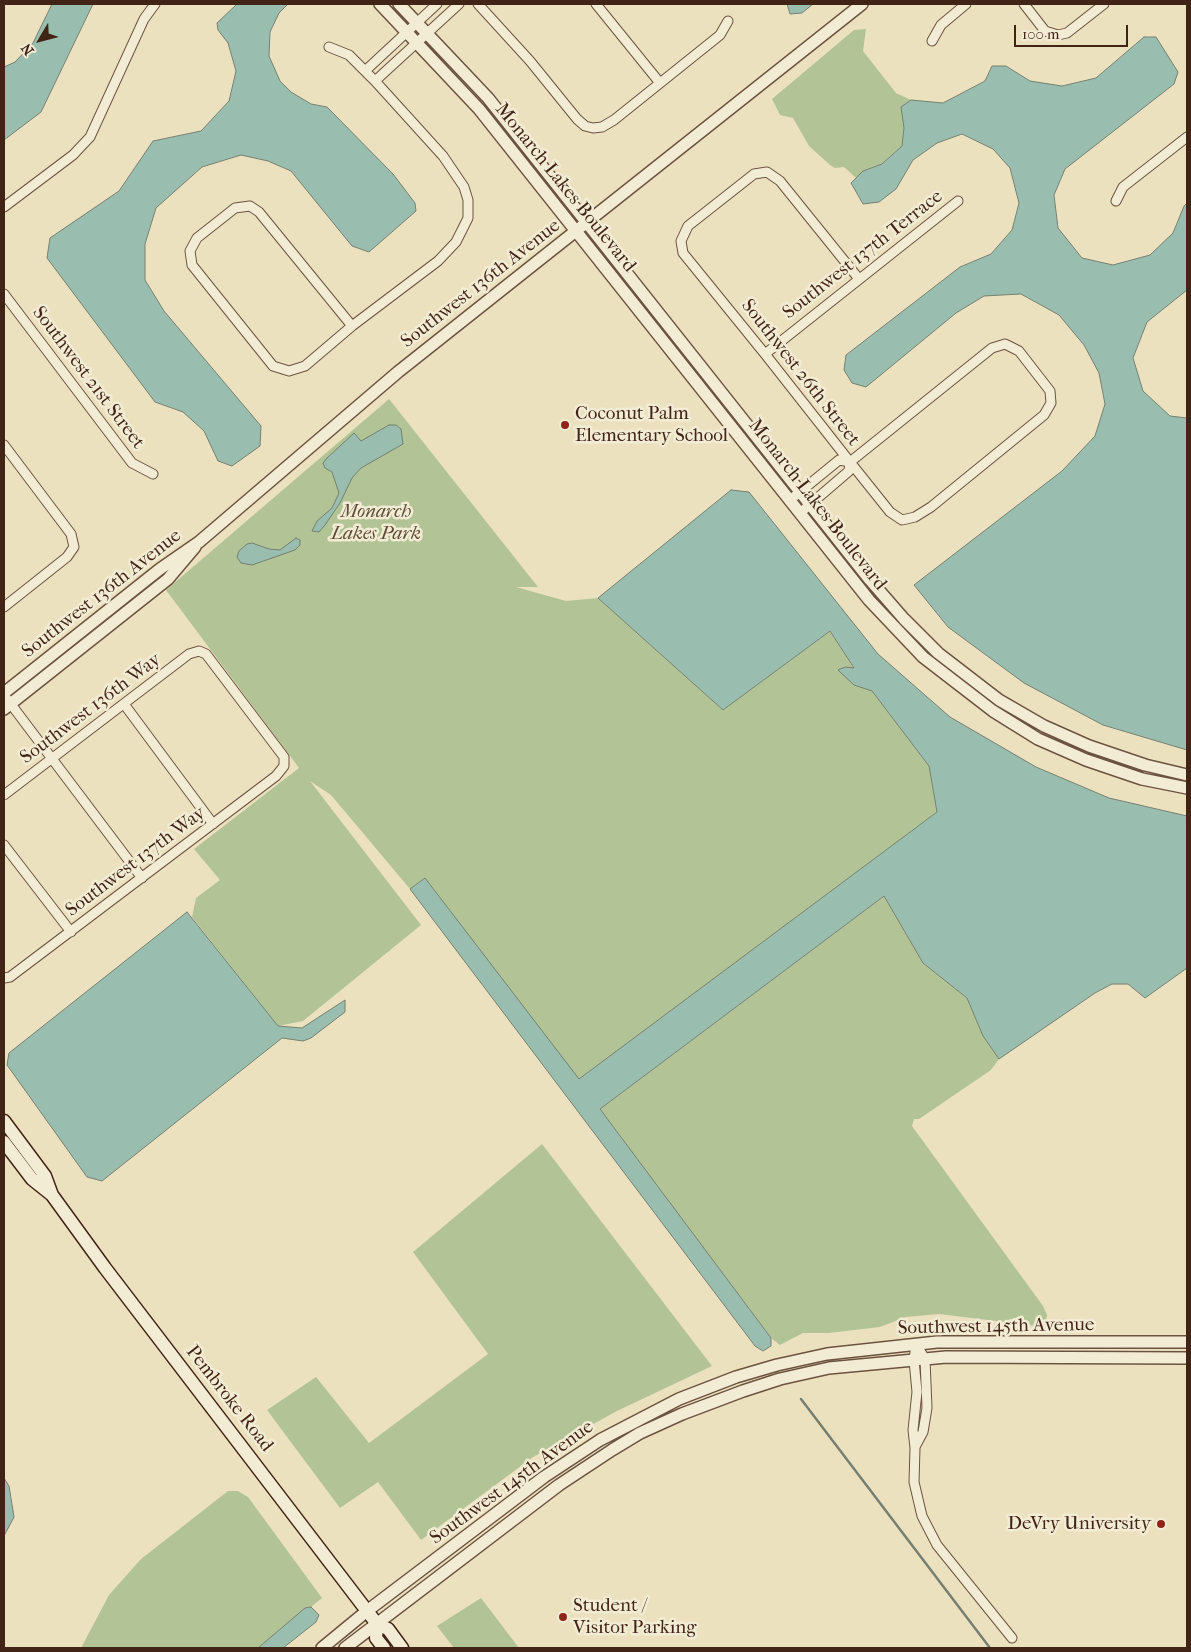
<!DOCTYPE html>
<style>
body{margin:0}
#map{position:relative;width:1191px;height:1652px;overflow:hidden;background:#ece1bf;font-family:"IM FELL French Canon",serif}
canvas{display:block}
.frame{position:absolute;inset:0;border:5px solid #412415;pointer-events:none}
.north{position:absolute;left:15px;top:15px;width:50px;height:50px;-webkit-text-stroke:4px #f3ecd5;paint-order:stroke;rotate:233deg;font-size:14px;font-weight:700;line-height:20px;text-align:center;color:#412415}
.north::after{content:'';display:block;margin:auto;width:18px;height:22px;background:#412415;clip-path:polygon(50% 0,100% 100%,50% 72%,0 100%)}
.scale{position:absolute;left:1014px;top:25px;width:114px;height:22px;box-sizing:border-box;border:2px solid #412415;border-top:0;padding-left:6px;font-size:15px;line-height:18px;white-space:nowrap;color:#412415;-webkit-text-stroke:4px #f3ecd5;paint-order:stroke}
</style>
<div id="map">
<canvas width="1191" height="1652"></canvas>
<div class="frame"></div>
<div class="north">N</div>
<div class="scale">100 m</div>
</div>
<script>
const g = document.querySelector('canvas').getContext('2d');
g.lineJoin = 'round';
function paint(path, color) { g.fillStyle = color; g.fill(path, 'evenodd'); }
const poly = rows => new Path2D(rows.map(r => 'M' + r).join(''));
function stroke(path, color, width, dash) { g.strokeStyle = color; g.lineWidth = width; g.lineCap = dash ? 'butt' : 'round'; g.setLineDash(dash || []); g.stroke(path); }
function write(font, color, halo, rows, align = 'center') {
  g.font = font + ' "IM FELL French Canon",serif'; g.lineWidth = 5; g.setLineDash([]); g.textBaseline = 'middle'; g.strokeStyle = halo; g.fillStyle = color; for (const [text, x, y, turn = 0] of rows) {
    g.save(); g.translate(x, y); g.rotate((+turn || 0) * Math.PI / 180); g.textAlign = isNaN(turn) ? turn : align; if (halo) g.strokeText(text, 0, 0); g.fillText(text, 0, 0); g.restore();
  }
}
paint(poly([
 [866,29,863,51,896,93,911,100,901,107,904,128,902,146,882,164,863,171,856,178,844,167,835,168,830,165,809,146,793,118,780,115,772,99,854,30],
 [389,399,538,587,516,587,566,601,598,598,723,710,830,631,854,669,854,685,872,691,929,766,937,812,578,1080,425,878,410,889,331,795,310,781,421,925,303,1021,278,1026,192,917,196,898,220,880,194,849,299,768,166,590],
 [884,896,923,963,967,998,983,1036,999,1059,991,1070,919,1119,914,1119,912,1126,1043,1306,1047,1315,1045,1327,939,1314,906,1317,880,1327,829,1333,803,1333,780,1345,771,1338,600,1109],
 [542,1144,712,1366,617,1411,533,1457,421,1540,378,1482,340,1508,267,1410,316,1377,369,1443,488,1354,413,1252],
 [228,1491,238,1491,248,1497,322,1598,311,1607,305,1609,258,1648,81,1648,109,1595,141,1559],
 [481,1598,519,1648,454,1648,437,1626]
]), '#b2c496');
const water = poly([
 [52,4,93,4,41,112,4,140,4,67,15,62,33,43,52,4],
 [237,4,288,4,279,13,270,32,269,56,280,81,291,92,311,104,327,107,393,174,415,203,416,211,369,252,352,246,291,171,268,161,241,155,202,167,156,208,145,244,145,280,164,311,261,426,260,446,232,466,218,461,204,431,183,412,155,402,47,258,50,238,119,191,153,141,201,131,229,101,236,71,228,43,218,30,217,23,237,4],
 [787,4,813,4,802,13,790,14,787,4],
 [1144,37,1156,37,1178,72,1174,84,1065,169,1054,195,1058,228,1082,258,1113,265,1150,255,1173,233,1184,206,1187,203,1187,290,1147,322,1133,358,1143,391,1170,416,1187,418,1187,750,1103,725,1024,683,948,627,914,585,1062,471,1095,436,1105,404,1099,373,1084,345,1059,315,1021,294,984,296,956,313,866,387,852,383,844,370,846,355,960,267,991,254,1012,230,1019,203,1010,168,993,149,962,134,937,143,913,160,896,189,879,202,863,204,851,183,863,171,882,164,902,146,904,128,901,107,911,100,943,103,985,81,992,66,1006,66,1030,81,1062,86,1096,78,1144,37],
 [389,425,396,425,401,429,403,444,361,468,352,478,340,503,325,525,319,532,312,531,317,521,332,508,339,493,332,472,325,468,323,463,327,458,354,433,361,441,389,425],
 [731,490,749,492,878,654,950,717,1036,767,1109,798,1187,816,1187,968,1145,998,1128,984,1112,984,1095,993,999,1059,983,1036,967,998,923,963,884,896,600,1109,771,1338,771,1346,763,1351,755,1346,410,889,425,878,579,1079,937,812,929,766,872,691,854,685,838,670,845,667,854,668,830,631,723,710,598,598,731,490],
 [296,538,300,540,300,545,295,550,252,565,241,563,237,557,239,551,247,544,252,543,269,549,280,550,296,538],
 [187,912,278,1026,302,1028,345,1000,345,1012,311,1038,303,1041,282,1038,102,1181,87,1177,7,1065,9,1053,187,912],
 [4,1478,9,1486,14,1517,4,1536,4,1478],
 [311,1607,319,1615,316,1622,283,1648,258,1648,305,1608,311,1607]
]);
paint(water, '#99beaf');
stroke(water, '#768071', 1);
stroke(poly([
 [801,1399,990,1648]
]), '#768071', 2.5);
const minor = poly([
 [478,4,530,61,577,119,585,126,593,128,602,127,614,120,720,35,728,21],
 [596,4,660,83],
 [1024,4,1045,31,1058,35,1067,33,1104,4],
 [932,41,941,25,966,4],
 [329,47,349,55,375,81,443,156,464,187,468,200,468,218,456,242,438,261,352,326,305,366,289,371,273,366,192,265,190,251,197,238,235,208,250,206,259,212,352,326],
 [365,71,437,4],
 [375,81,459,4],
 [1116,201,1123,187,1187,137],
 [4,207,73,155,90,137,144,19,155,4],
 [4,294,132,463,153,474],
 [765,354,958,201],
 [4,445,71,534,74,547,67,557,4,607],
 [790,500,839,460,850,462],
 [800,513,849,471,850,462,992,348,1005,344,1019,351,1050,391,1051,403,1044,415,931,507,915,517,902,520,890,512,850,462,765,354,683,253,681,241,688,226,754,174,767,172,780,181,859,279],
 [4,695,142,878],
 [124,704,213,824],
 [4,795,189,654,199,651,206,654,284,757,284,766,276,776,10,977,4,978],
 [4,845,71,932],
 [916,1344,914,1360,917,1392,913,1430,915,1448,914,1482,922,1516,937,1545,1012,1638],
 [915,1447,923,1432,927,1408,925,1359,916,1344]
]);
const tertiary = poly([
 [380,4,479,109,869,600,923,657,993,711,1038,739,1086,760,1142,779,1187,788],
 [399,4,488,98,870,580,904,619,938,653,999,700,1044,726,1089,746,1145,765,1187,775],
 [4,693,160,569,199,542,398,372,862,4],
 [4,709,168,579,195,547],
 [322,1648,367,1611,544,1477,600,1440,679,1399,736,1377,777,1365,827,1354,937,1342,1187,1342],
 [345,1648,559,1485,612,1450,640,1433,682,1414,743,1391,780,1379,829,1368,946,1357,1187,1358]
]);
const secondary = poly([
 [4,1121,45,1176,52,1195,105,1268,377,1624,388,1629,402,1648],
 [4,1142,32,1179,52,1195],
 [377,1624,376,1638,384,1648]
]);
stroke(minor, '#6c5340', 11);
stroke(tertiary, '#6c5340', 14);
stroke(secondary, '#412415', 15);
stroke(minor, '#f3ecd5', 9);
stroke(tertiary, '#f3ecd5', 11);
stroke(secondary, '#f3ecd5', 12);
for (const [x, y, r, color] of [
 [565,425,5,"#8f2418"],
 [1161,1524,5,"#8f2418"],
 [563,1617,5,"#8f2418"]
]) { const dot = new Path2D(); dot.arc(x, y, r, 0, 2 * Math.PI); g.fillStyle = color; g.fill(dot); stroke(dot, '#f3ecd5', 2); }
write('19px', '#412415', '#f3ecd5', [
 ["Monarch Lakes Boulevard",565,188,51],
 ["Southwest 137th Terrace",863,255,-38],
 ["Southwest 136th Avenue",481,284,-38],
 ["Southwest 26th Street",800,373,52],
 ["Southwest 21st Street",88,378,53],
 ["Monarch Lakes Boulevard",817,505,52],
 ["Southwest 136th Avenue",102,594,-38],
 ["Southwest 136th Way",91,709,-37],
 ["Southwest 137th Way",136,862,-37],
 ["Southwest 145th Avenue",996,1327,-1],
 ["Pembroke Road",229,1399,52],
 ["Southwest 145th Avenue",512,1483,-36]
]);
write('19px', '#412415', '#f3ecd5', [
 ["Coconut Palm",575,414],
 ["Elementary School",575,436],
 ["DeVry University",1151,1524,"right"],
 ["Student /",573,1606],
 ["Visitor Parking",573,1628]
], 'left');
write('italic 19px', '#5d4c35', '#f3ecd5', [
 ["Monarch",376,512],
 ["Lakes Park",376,534]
]);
</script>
